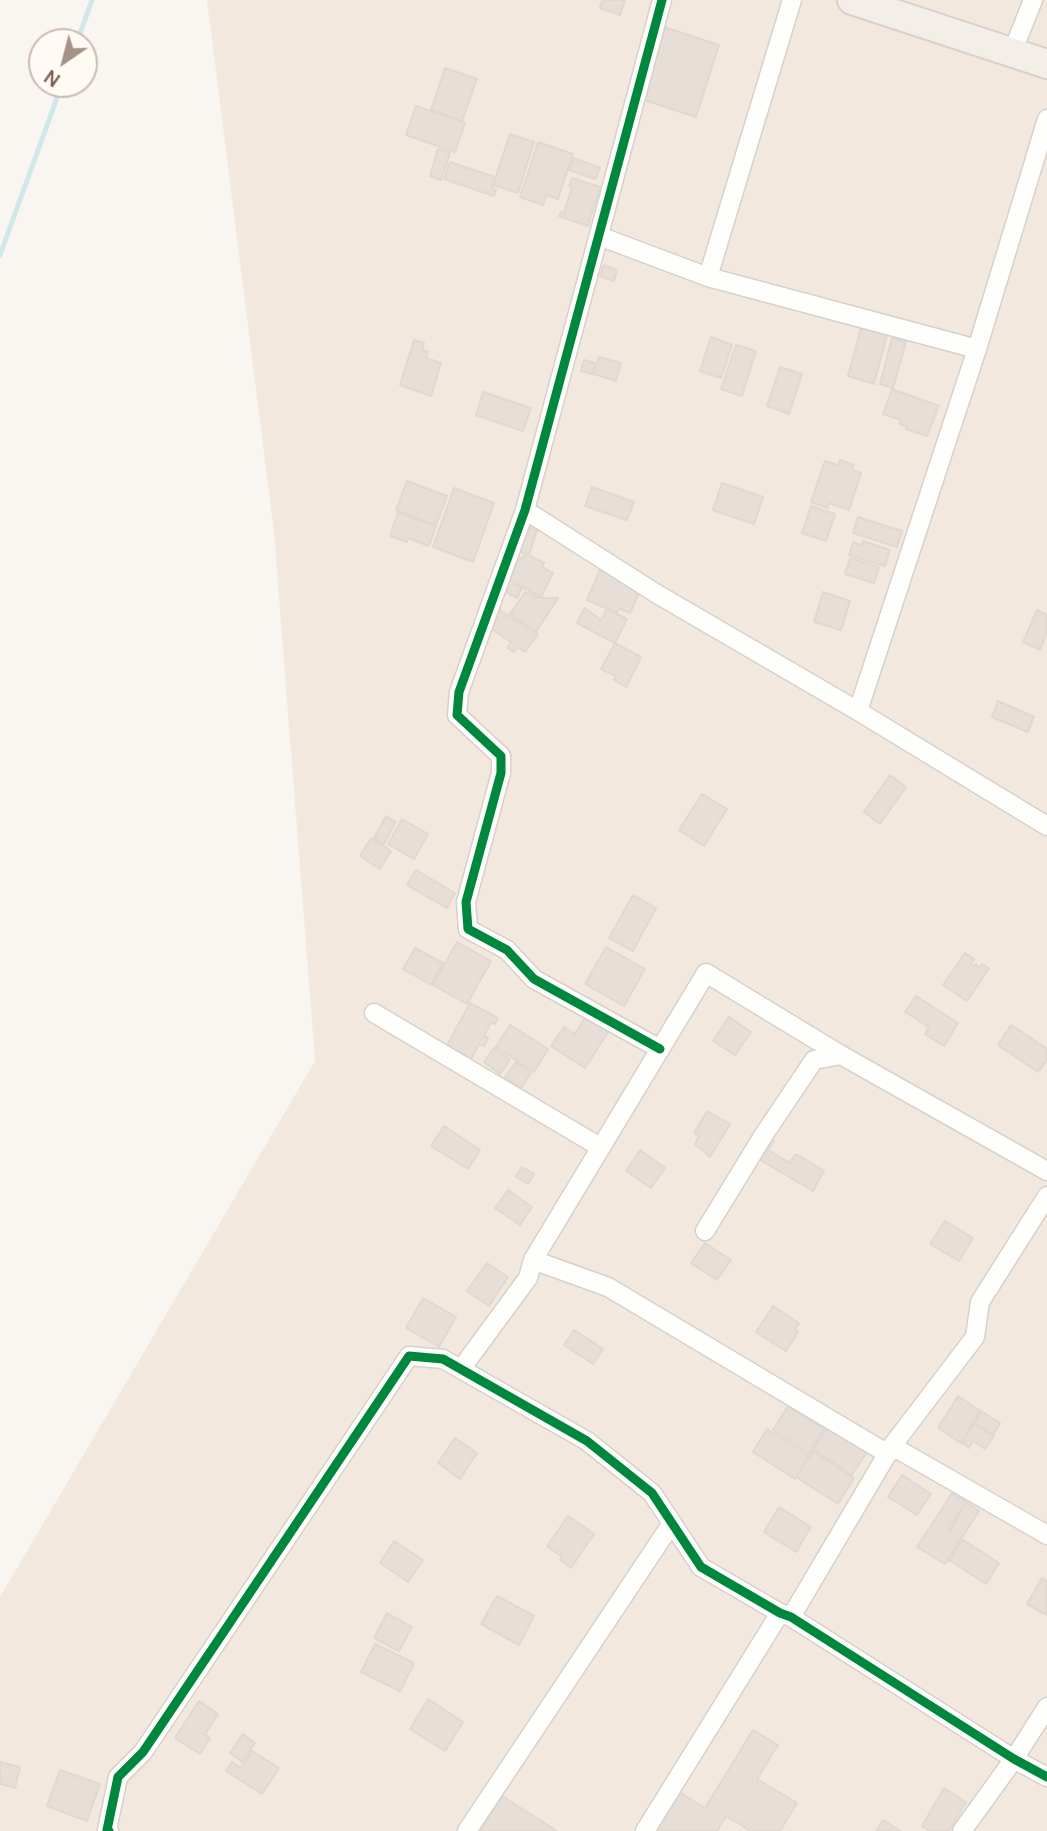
<!DOCTYPE html>
<style>
body{margin:0}
#map{position:relative;width:1047px;height:1831px;overflow:hidden;background:#f9f5f0;font-family:Manrope,sans-serif}
canvas{display:block}
.north{position:absolute;left:28px;top:28px;width:70px;height:70px;box-sizing:border-box;background:#fffaf3;border:2px solid #cabbb1;border-radius:50%;rotate:215deg;font-size:19px;font-weight:700;line-height:28px;text-align:center;color:#7a5c4d}
.north::after{content:'';display:block;margin:auto;width:24px;height:32px;background:#a69286;clip-path:polygon(50% 0,100% 100%,50% 72%,0 100%)}
</style>
<div id="map">
<canvas width="1047" height="1831"></canvas>
<div class="north">N</div>
</div>
<script>
const g = document.querySelector('canvas').getContext('2d');
g.lineJoin = 'round';
function paint(path, color) { g.fillStyle = color; g.fill(path, 'evenodd'); }
const poly = rows => new Path2D(rows.map(r => 'M' + r).join(''));
function stroke(path, color, width, dash) { g.strokeStyle = color; g.lineWidth = width; g.lineCap = dash ? 'butt' : 'round'; g.setLineDash(dash || []); g.stroke(path); }
paint(poly([
 [207,0,1047,0,1047,1831,0,1831,0,1597,315,1061,274,532]
]), '#f2e8de');
stroke(poly([
 [77,42,92,0],
 [0,255,62,84]
]), '#d0e8ea', 5);
const building = poly([
 [602,0,625,0,620,15,600,8,602,0],
 [664,27,719,45,696,117,641,99,664,27],
 [445,68,477,79,462,121,431,110,445,68],
 [416,106,465,123,455,152,406,135,416,106],
 [510,134,534,142,518,193,493,185,510,134],
 [538,142,573,154,558,199,547,195,543,205,520,197,538,142],
 [438,149,450,153,441,180,430,176,438,149],
 [574,158,600,168,595,179,569,170,574,158],
 [450,162,495,177,492,185,493,189,496,190,494,196,444,179,450,162],
 [572,178,600,187,588,226,559,216,561,212,564,213,572,187,569,186,572,178],
 [604,265,617,270,614,281,600,276,604,265],
 [861,328,887,335,874,384,848,376,861,328],
 [711,337,732,345,721,378,700,371,711,337],
 [892,338,906,342,893,388,880,384,892,338],
 [414,340,424,343,422,350,428,352,426,358,441,363,431,396,400,385,414,340],
 [736,345,756,351,742,396,721,389,736,345],
 [599,357,621,363,616,381,594,374,599,357],
 [584,360,595,363,592,374,581,371,584,360],
 [780,367,802,374,789,414,767,406,780,367],
 [892,389,939,406,927,436,906,429,907,427,900,424,901,420,883,414,892,389],
 [483,392,531,408,523,431,476,415,483,392],
 [840,460,854,465,852,470,861,473,849,510,829,503,828,508,811,502,825,461,838,465,840,460],
 [407,481,447,496,436,525,396,510,407,481],
 [722,483,763,497,754,524,713,510,722,483],
 [592,487,634,502,627,520,585,506,592,487],
 [454,488,494,503,473,562,433,547,454,488],
 [811,506,835,514,826,541,802,533,811,506],
 [398,512,436,526,429,546,408,538,407,542,390,536,398,512],
 [858,517,902,531,897,547,853,533,858,517],
 [524,526,537,530,529,555,516,550,524,526],
 [863,541,890,550,885,566,849,555,853,542,862,545,863,541],
 [525,553,544,563,542,567,553,573,541,597,514,583,522,588,517,598,506,592,508,589,504,587,510,566,514,568,519,558,522,559,525,553],
 [850,558,879,567,874,583,845,574,850,558],
 [600,570,641,589,630,613,619,608,617,613,587,600,600,570],
 [525,592,539,598,558,598,536,632,510,614,525,592],
 [823,592,850,601,841,630,814,622,823,592],
 [496,608,538,634,525,652,518,647,514,652,507,648,511,642,490,628,496,608],
 [585,608,601,620,607,609,627,619,615,643,577,623,585,608],
 [1037,610,1047,615,1047,632,1040,650,1023,642,1037,610],
 [615,643,641,657,626,687,614,680,616,676,601,669,615,643],
 [998,701,1034,717,1028,732,992,717,998,701],
 [890,775,906,787,880,824,864,812,890,775],
 [702,794,727,809,704,846,679,830,702,794],
 [386,816,396,822,384,844,374,838,386,816],
 [402,819,428,834,414,859,388,844,402,819],
 [371,838,391,851,380,869,360,856,371,838],
 [416,870,455,893,447,908,407,885,416,870],
 [633,895,656,908,633,951,609,938,633,895],
 [457,942,491,961,467,1004,433,985,457,942],
 [606,947,645,969,624,1006,585,984,606,947],
 [415,948,443,963,431,985,403,969,415,948],
 [965,953,974,959,971,964,974,966,976,964,979,968,982,964,989,968,967,1001,943,985,965,953],
 [916,996,958,1023,944,1046,925,1034,929,1027,905,1012,916,996],
 [470,1003,498,1018,495,1024,491,1023,484,1036,488,1038,484,1046,479,1044,471,1059,447,1045,470,1003],
 [589,1011,612,1026,585,1068,551,1046,564,1027,575,1034,589,1011],
 [729,1017,751,1032,735,1055,713,1041,729,1017],
 [510,1025,548,1049,534,1072,496,1047,510,1025],
 [1011,1025,1047,1049,1047,1060,1038,1072,998,1045,1011,1025],
 [494,1048,510,1060,500,1074,484,1062,494,1048],
 [516,1062,531,1073,521,1088,505,1077,516,1062],
 [707,1111,730,1124,710,1157,695,1144,699,1136,694,1133,707,1111],
 [444,1126,480,1150,468,1169,431,1146,444,1126],
 [769,1138,774,1141,768,1150,790,1163,796,1154,824,1171,813,1191,757,1158,769,1138],
 [640,1150,665,1168,651,1188,626,1171,640,1150],
 [522,1167,534,1174,528,1184,516,1177,522,1167],
 [508,1190,532,1207,520,1225,495,1208,508,1190],
 [945,1221,973,1238,959,1261,930,1244,945,1221],
 [705,1243,731,1260,717,1280,691,1263,705,1243],
 [487,1263,508,1277,489,1306,467,1291,487,1263],
 [423,1298,456,1317,439,1347,406,1328,423,1298],
 [773,1306,799,1323,795,1330,798,1332,786,1351,756,1332,773,1306],
 [574,1330,603,1349,593,1364,564,1345,574,1330],
 [958,1396,980,1411,961,1443,938,1428,958,1396],
 [788,1406,824,1429,809,1453,773,1430,788,1406],
 [981,1411,1000,1423,993,1435,974,1423,981,1411],
 [974,1424,994,1436,985,1449,973,1441,969,1448,962,1443,974,1424],
 [828,1427,867,1452,852,1475,813,1450,828,1427],
 [767,1429,809,1456,795,1479,753,1452,767,1429],
 [455,1438,477,1453,460,1479,438,1463,455,1438],
 [813,1451,854,1478,838,1504,796,1477,813,1451],
 [902,1475,931,1494,917,1515,888,1497,902,1475],
 [952,1493,966,1502,949,1528,951,1530,966,1502,979,1511,945,1564,917,1547,952,1493],
 [779,1507,811,1527,796,1552,764,1532,779,1507],
 [568,1516,594,1534,571,1568,560,1560,562,1557,547,1546,568,1516],
 [963,1540,999,1563,986,1584,949,1560,963,1540],
 [394,1541,423,1560,408,1582,380,1563,394,1541],
 [1042,1578,1047,1581,1047,1615,1027,1604,1042,1578],
 [497,1596,534,1616,519,1645,481,1624,497,1596],
 [387,1613,412,1627,399,1651,374,1638,387,1613],
 [375,1644,414,1663,400,1691,361,1672,375,1644],
 [428,1699,463,1722,445,1751,410,1729,428,1699],
 [199,1701,218,1714,205,1734,210,1738,200,1754,175,1738,199,1701],
 [753,1730,778,1745,757,1779,797,1803,780,1831,751,1831,726,1816,717,1831,656,1831,679,1792,705,1808,753,1730],
 [243,1734,255,1743,242,1762,230,1753,243,1734],
 [252,1751,279,1768,262,1794,226,1771,232,1762,241,1768,252,1751],
 [0,1762,20,1767,15,1788,0,1784,0,1762],
 [60,1770,100,1784,87,1821,47,1806,60,1770],
 [944,1788,966,1802,949,1831,931,1831,922,1826,944,1788],
 [502,1796,557,1831,480,1831,502,1796],
 [883,1820,901,1831,876,1831,883,1820]
]);
paint(building, '#e6ded7');
stroke(building, '#e2d8d2', 2);
const minor = poly([
 [1012,53,1033,0],
 [599,236,708,277,977,349],
 [708,277,792,0],
 [525,510,657,594,858,711,1047,826],
 [858,711,977,349,1047,119],
 [374,1013,600,1147],
 [660,1049,534,979,507,950,468,929,466,902,501,773,501,756,457,715,459,692,525,510,662,0],
 [705,1231,763,1136,814,1060,841,1055,1047,1171],
 [533,1260,608,1287,888,1454],
 [461,1369,528,1278,533,1260,706,973,841,1055],
 [892,1446,1047,1535],
 [791,1617,892,1446,975,1337,980,1302,1047,1196],
 [109,1831,107,1830,118,1777,143,1752,409,1356,443,1359,587,1441,652,1493,701,1567,780,1613,791,1617,1014,1759,1047,1777],
 [467,1831,672,1523],
 [645,1831,780,1613],
 [962,1831,1014,1759,1047,1707]
]);
const primary = poly([
 [852,0,1047,64]
]);
stroke(minor, '#d7d1cb', 21);
stroke(primary, '#dad1cc', 32);
stroke(minor, '#fefefd', 18);
stroke(primary, '#f3eee8', 28);
stroke(poly([
 [660,1049,534,979,507,950,468,929,466,902,501,773,501,756,457,715,459,692,525,510,662,0],
 [109,1831,107,1830,118,1777,143,1752,409,1356,443,1359,587,1441,652,1493,701,1567,780,1613,791,1617,1014,1759,1047,1777]
]), '#00873e', 9);
</script>
